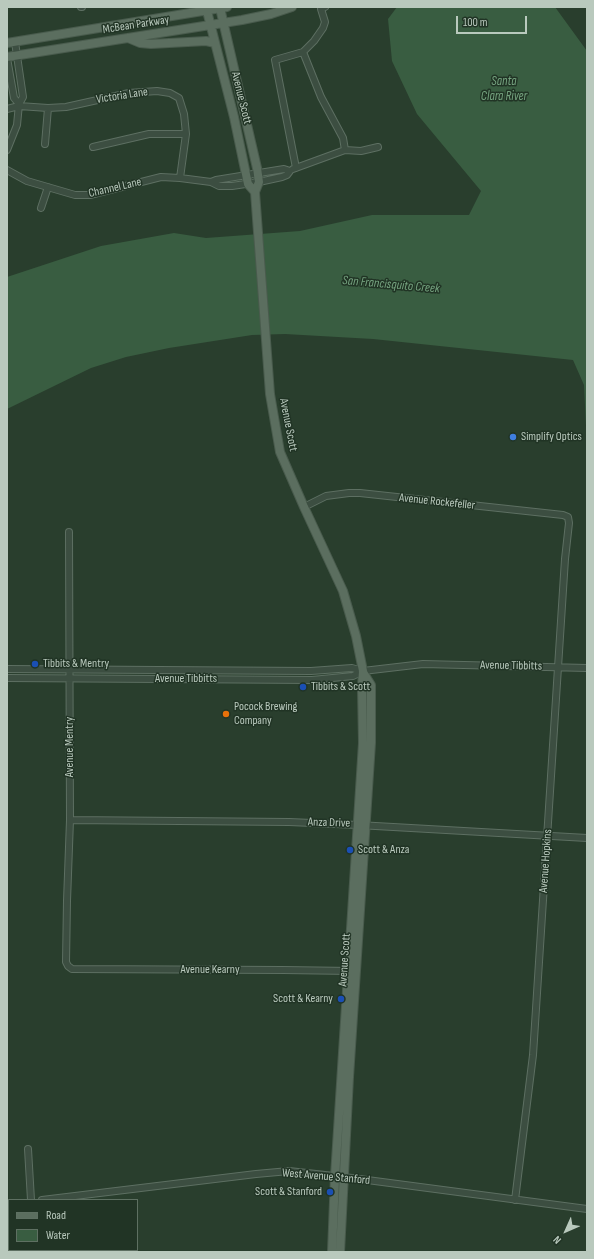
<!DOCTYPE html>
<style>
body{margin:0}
#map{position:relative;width:594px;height:1259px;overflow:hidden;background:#293e2d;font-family:"Sofia Sans Condensed",sans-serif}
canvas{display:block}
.frame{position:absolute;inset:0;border:8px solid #b9c9bd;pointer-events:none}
.legend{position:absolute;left:8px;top:1199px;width:130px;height:52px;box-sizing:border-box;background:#213425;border:1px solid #5e7062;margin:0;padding:5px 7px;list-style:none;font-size:12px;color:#b9c9bd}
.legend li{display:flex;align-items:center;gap:8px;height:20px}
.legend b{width:20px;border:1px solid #5e7062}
.north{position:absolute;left:546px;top:1211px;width:40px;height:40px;-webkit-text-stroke:3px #213425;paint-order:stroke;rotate:225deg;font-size:11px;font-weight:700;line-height:16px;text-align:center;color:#b9c9bd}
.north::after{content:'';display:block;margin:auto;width:14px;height:18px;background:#b9c9bd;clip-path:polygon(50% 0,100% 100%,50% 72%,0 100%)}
.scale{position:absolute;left:456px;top:16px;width:71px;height:18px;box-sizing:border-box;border:2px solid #b9c9bd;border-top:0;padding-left:5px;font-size:12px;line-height:14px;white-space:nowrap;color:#b9c9bd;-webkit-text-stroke:3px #213425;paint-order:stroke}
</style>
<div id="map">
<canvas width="594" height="1259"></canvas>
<div class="frame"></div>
<ul class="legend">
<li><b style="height:5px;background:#5b6e5f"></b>Road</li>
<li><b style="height:11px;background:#395d41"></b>Water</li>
</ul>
<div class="north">N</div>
<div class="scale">100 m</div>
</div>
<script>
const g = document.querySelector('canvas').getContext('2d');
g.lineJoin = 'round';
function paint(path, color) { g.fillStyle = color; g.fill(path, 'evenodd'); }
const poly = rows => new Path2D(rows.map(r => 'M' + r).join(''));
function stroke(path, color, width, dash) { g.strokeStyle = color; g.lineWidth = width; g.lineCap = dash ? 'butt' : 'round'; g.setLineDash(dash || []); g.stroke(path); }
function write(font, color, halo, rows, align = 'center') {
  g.font = font + ' "Sofia Sans Condensed",sans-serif'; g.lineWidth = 3; g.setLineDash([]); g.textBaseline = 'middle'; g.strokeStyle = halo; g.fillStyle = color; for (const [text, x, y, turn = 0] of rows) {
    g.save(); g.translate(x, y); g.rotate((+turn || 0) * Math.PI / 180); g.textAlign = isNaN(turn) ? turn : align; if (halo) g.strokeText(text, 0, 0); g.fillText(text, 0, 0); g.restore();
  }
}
paint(poly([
 [397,7,555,7,587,51,587,446,584,385,573,360,373,339,285,334,252,335,169,348,126,357,91,368,7,409,7,277,101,246,174,233,206,238,300,231,372,215,469,215,481,191,417,114,392,61,388,19]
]), '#395d41');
const minor = poly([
 [81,7,82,7],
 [303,52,321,97,343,138,345,150],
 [7,58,14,98,19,104],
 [7,109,19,106,48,108,66,107,129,93,157,91,170,93,179,98,184,114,186,134,180,178],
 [45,144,48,108],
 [93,147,149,134,186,134],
 [7,150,17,125,19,104,23,97,15,42],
 [296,168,275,60,303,52,314,41,323,28,325,22,321,9,325,7],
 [293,169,345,150,361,151,378,147],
 [7,170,27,181,75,195,90,195,161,177,180,178,211,182,219,186,232,186,259,182,282,177,287,175,290,171,284,169,216,180,211,182],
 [41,208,48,187],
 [304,507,326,496,349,493,360,493,563,515,568,517,569,523,565,559,533,1055,515,1200],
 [69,532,70,820,67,901,66,962,68,966,72,969,283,970,352,971],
 [7,669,311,671,352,668,363,671],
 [7,678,312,680,353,676,363,671,423,664,587,668],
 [70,820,289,822,358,825,587,838],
 [28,1149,31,1200],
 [42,1200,256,1174,289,1171,352,1178,587,1209]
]);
const major = poly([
 [220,8,257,168,259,182,255,192,270,394,280,452,304,507,343,591,356,636,363,671,362,687,363,743,335,1176,332,1252],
 [207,11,234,117,248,184,255,192],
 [128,38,140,43,151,44,206,41,215,43],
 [7,43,227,7],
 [7,57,242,20,271,14,292,7],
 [340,1252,349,1077,371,743,371,685,363,672]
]);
stroke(minor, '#5d6f62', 8);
stroke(major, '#495b4d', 10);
stroke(minor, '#3c4e41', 6);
stroke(major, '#5b6e5f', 8);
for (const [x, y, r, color] of [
 [513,437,4,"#3f7fe0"],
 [35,664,4,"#1a4fb4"],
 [303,687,4,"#1a4fb4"],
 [226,714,4,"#e8710a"],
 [350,850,4,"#1a4fb4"],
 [341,999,4,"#1a4fb4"],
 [330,1192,4,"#1a4fb4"]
]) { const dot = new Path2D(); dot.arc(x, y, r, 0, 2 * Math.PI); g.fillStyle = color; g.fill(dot); stroke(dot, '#213425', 1.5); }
write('12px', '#b9c9bd', '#213425', [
 ["McBean Parkway",136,25,-9],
 ["Victoria Lane",122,96,-9],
 ["Avenue Scott",241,98,76],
 ["Channel Lane",115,188,-13],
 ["Avenue Scott",288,425,79],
 ["Avenue Rockefeller",437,502,6],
 ["Avenue Tibbitts",511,666,1],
 ["Avenue Tibbitts",186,679],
 ["Avenue Mentry",70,747,-90],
 ["Anza Drive",329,823,2],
 ["Avenue Hopkins",546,861,-86],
 ["Avenue Scott",345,960,-86],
 ["Avenue Kearny",210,970],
 ["West Avenue Stanford",326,1177,5]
]);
write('12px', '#b9c9bd', '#213425', [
 ["Simplify Optics",521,437],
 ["Tibbits & Mentry",43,664],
 ["Tibbits & Scott",311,687],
 ["Pocock Brewing",234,707],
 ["Company",234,721],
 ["Scott & Anza",358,850],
 ["Scott & Kearny",333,999,"right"],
 ["Scott & Stanford",322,1192,"right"]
], 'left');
write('italic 13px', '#76a480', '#213425', [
 ["Santa",504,82],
 ["Clara River",504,97],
 ["San Francisquito Creek",391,285,5]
]);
</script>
